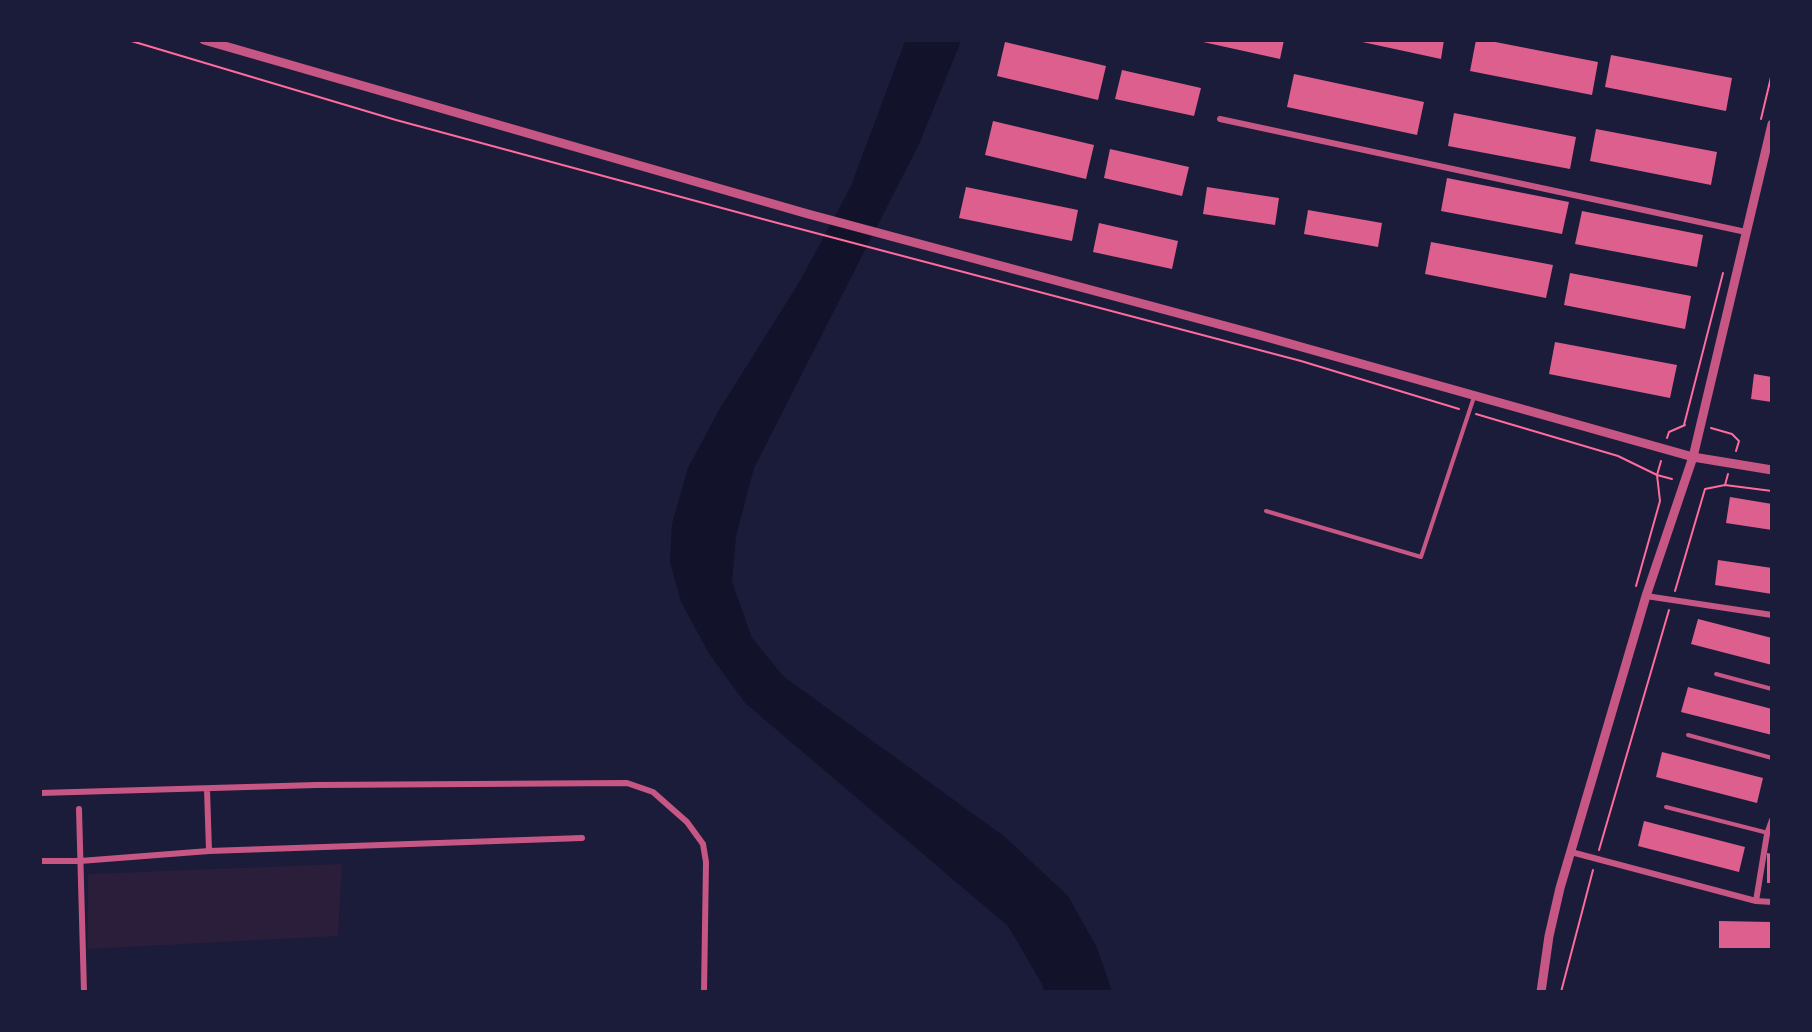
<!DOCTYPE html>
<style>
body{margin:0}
#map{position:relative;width:1812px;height:1032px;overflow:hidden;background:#1b1b3a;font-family:"PT Sans Narrow",sans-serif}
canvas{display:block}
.frame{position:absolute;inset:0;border:42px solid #1b1b3a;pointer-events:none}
</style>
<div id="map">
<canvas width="1812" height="1032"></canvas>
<div class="frame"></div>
</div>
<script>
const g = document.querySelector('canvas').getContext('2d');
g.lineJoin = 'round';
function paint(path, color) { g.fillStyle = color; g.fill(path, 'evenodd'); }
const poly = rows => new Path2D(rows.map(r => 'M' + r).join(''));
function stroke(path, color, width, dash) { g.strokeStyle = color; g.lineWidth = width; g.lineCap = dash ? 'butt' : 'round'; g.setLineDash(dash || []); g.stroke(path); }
paint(poly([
 [342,864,338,936,88,949,88,874]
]), '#2a1e3b');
paint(poly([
 [905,41,961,41,920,142,754,468,736,536,732,582,752,638,783,676,1005,837,1068,896,1097,948,1112,991,1044,991,1042,984,1008,926,745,703,710,655,681,602,670,562,672,524,688,468,719,410,800,281,851,186]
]), '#12122b');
paint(poly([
 [1194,40,1284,40,1280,59],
 [1353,40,1444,40,1441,59],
 [1476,40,1485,40,1598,62,1592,95,1470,71],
 [1005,42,1106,66,1098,100,997,76],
 [1611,55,1732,78,1726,111,1605,87],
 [1122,70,1201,88,1194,116,1115,99],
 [1294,74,1424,102,1417,135,1287,107],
 [1454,113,1576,137,1570,169,1448,146],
 [993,121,1094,145,1086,179,985,155],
 [1596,129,1717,152,1711,185,1590,161],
 [1110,149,1189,167,1182,196,1104,178],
 [1447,178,1569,202,1562,234,1441,211],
 [966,187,1078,210,1072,241,959,218],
 [1207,187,1279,198,1275,225,1203,214],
 [1308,210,1382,223,1378,247,1304,234],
 [1582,211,1703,235,1697,267,1575,244],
 [1099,223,1178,241,1172,269,1093,252],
 [1431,242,1553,265,1546,298,1425,274],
 [1570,273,1691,296,1685,329,1564,305],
 [1555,342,1677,365,1670,398,1549,374],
 [1754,374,1772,377,1772,402,1751,399],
 [1730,497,1772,504,1772,530,1726,523],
 [1718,560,1772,568,1772,594,1715,585],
 [1698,619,1772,638,1772,665,1691,644],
 [1688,687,1772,709,1772,735,1681,712],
 [1662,752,1763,778,1757,803,1656,777],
 [1644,821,1745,847,1739,872,1638,846],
 [1767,853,1772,854,1772,883,1767,883],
 [1719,921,1772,922,1772,948,1719,948]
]), '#dd5f8e');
stroke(poly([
 [128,40,396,120,770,221,1301,361,1459,409],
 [1761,119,1772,73],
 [1476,414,1618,456,1657,475,1660,501,1636,586],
 [1684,425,1723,273],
 [1711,428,1732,434,1739,441,1736,451],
 [1667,438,1669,432,1685,425],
 [1661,461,1657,475,1672,479],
 [1725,485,1728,474],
 [1675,591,1705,489,1725,485,1772,491],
 [1599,850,1669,610],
 [1561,992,1593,870]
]), '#ff6b9d', 2);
stroke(poly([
 [1266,511,1421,557,1474,397],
 [1716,674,1772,689],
 [1688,735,1772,758],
 [1666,807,1772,834]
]), '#c65784', 4);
stroke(poly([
 [1220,119,1746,232],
 [1646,596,1772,615],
 [207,789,209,851],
 [40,793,316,785,627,783,653,792,687,822,703,844,706,862,704,992],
 [79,809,84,992],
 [1571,852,1756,901,1767,834,1772,820],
 [40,861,80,861,209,851,582,838],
 [1756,901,1772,902]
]), '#c65784', 6);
stroke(poly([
 [204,40,808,214,1259,335,1693,457,1772,470],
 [1541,992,1549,936,1560,888,1646,596,1693,457,1772,124]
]), '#c65784', 9);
</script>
